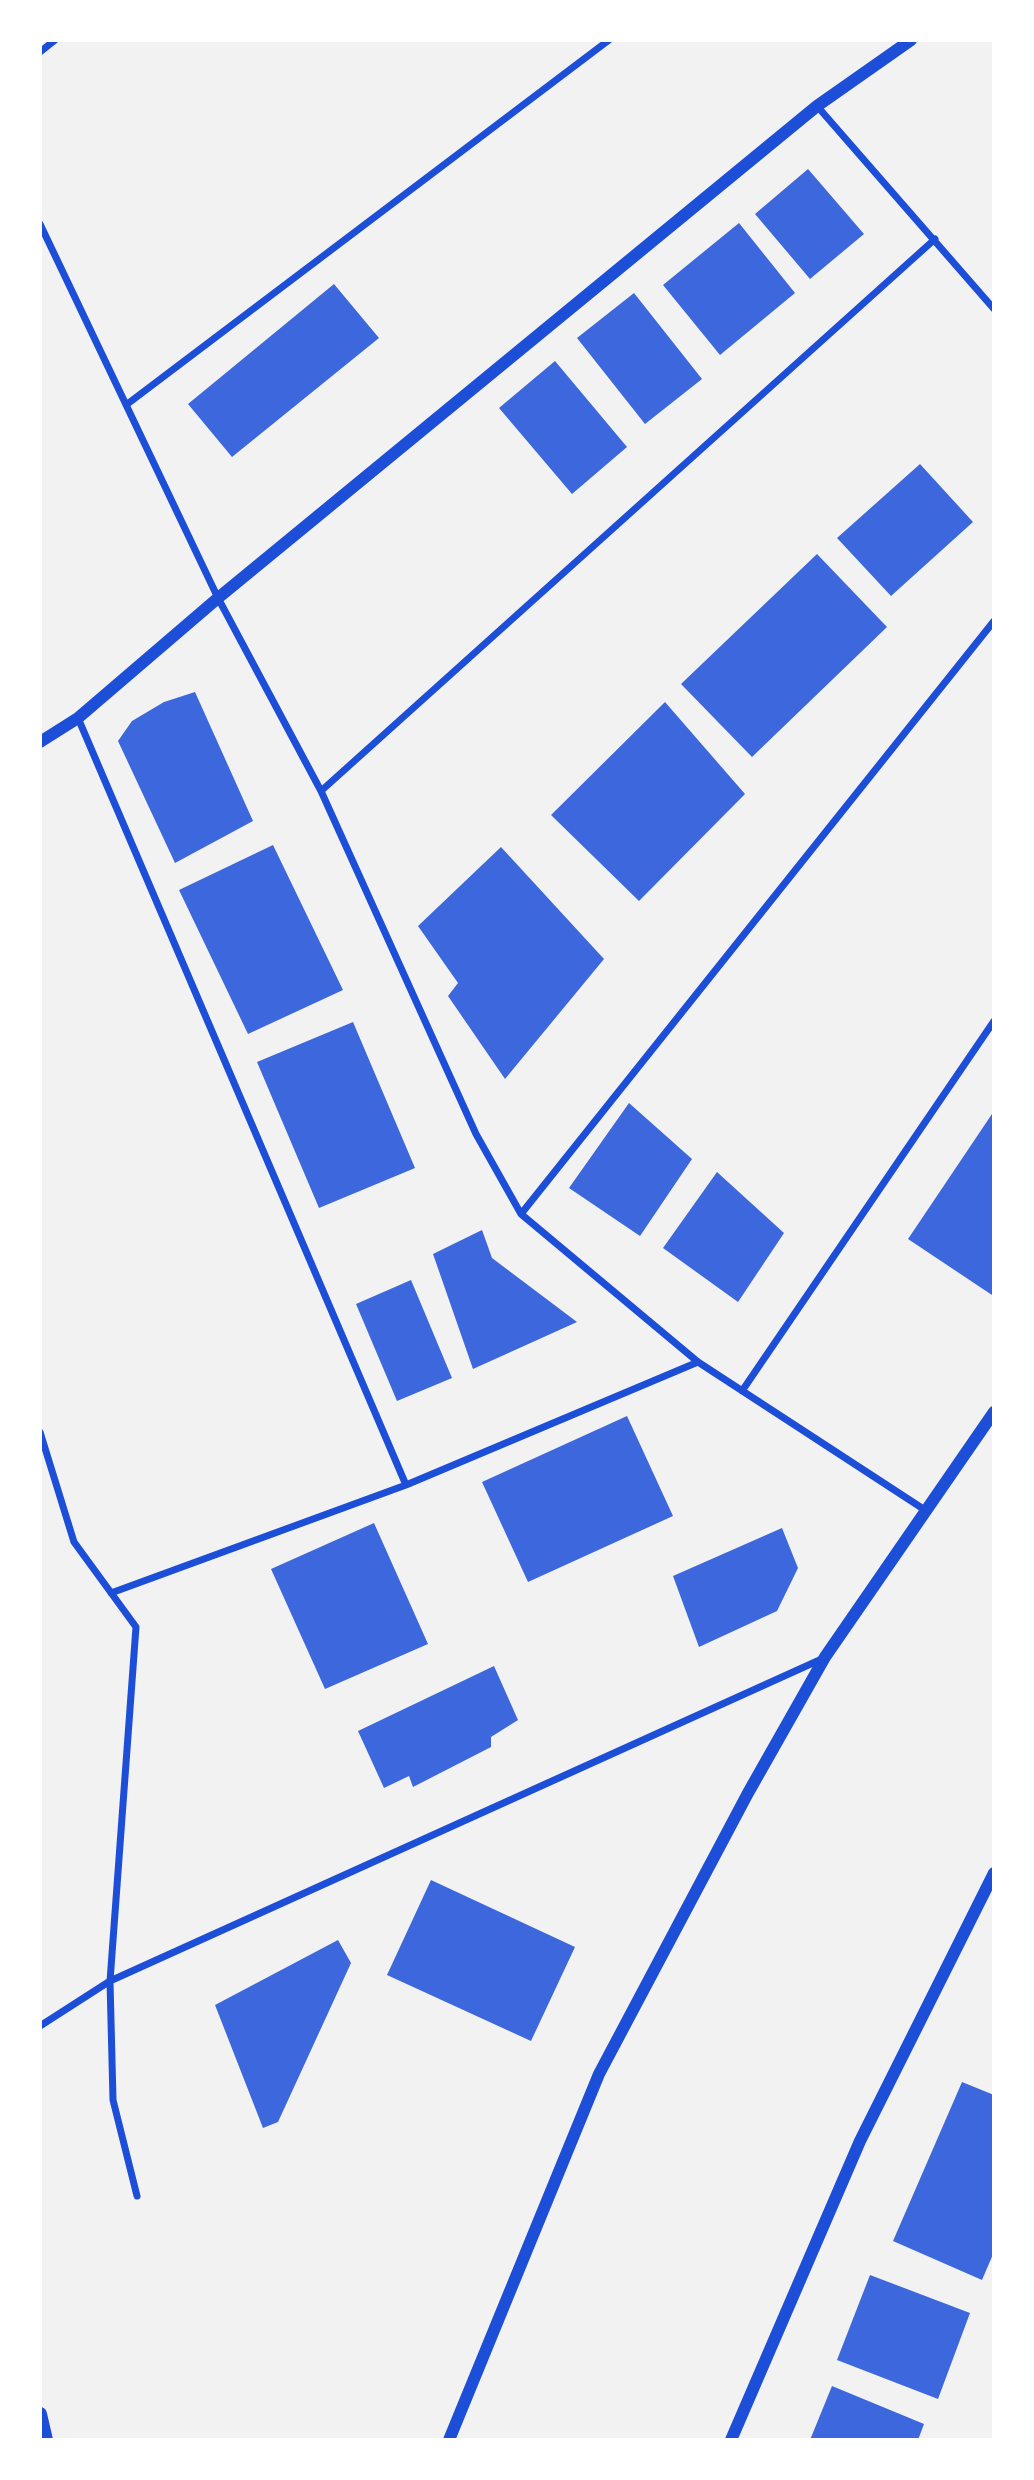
<!DOCTYPE html>
<style>
body{margin:0}
#map{position:relative;width:1034px;height:2480px;overflow:hidden;background:#f2f2f2;font-family:Raleway,sans-serif}
canvas{display:block}
.frame{position:absolute;inset:0;border:42px solid #fff;pointer-events:none}
</style>
<div id="map">
<canvas width="1034" height="2480"></canvas>
<div class="frame"></div>
</div>
<script>
const g = document.querySelector('canvas').getContext('2d');
g.lineJoin = 'round';
function paint(path, color) { g.fillStyle = color; g.fill(path, 'evenodd'); }
const poly = rows => new Path2D(rows.map(r => 'M' + r).join(''));
function stroke(path, color, width, dash) { g.strokeStyle = color; g.lineWidth = width; g.lineCap = dash ? 'butt' : 'round'; g.setLineDash(dash || []); g.stroke(path); }
paint(poly([
 [808,169,864,234,810,279,755,214],
 [739,223,795,293,720,355,663,285],
 [334,284,379,338,232,457,188,404],
 [634,293,702,379,645,424,577,338],
 [555,361,627,447,572,494,499,408],
 [920,464,973,522,891,596,837,538],
 [817,554,887,627,752,757,681,684],
 [195,692,253,821,175,863,118,741,132,721,164,702],
 [665,702,745,794,639,901,551,815],
 [273,845,343,990,248,1034,179,890],
 [501,847,604,959,505,1079,448,996,458,983,418,926],
 [353,1022,415,1168,319,1208,257,1062],
 [629,1103,692,1159,640,1236,569,1188],
 [994,1111,994,1293,992,1295,908,1239],
 [717,1172,784,1233,738,1302,663,1248],
 [482,1230,492,1258,577,1322,473,1369,433,1254],
 [411,1280,452,1378,397,1401,356,1304],
 [627,1416,673,1516,528,1582,482,1482],
 [374,1523,428,1644,325,1689,271,1569],
 [782,1528,798,1568,777,1611,699,1647,673,1576],
 [494,1666,518,1720,491,1737,491,1747,413,1787,409,1776,384,1788,358,1731],
 [431,1880,575,1947,531,2041,387,1975],
 [338,1940,351,1963,278,2122,263,2128,215,2005],
 [962,2082,994,2095,994,2252,982,2280,893,2241],
 [870,2275,970,2313,938,2399,837,2360],
 [832,2386,924,2424,918,2440,810,2440]
]), '#3d67dc');
stroke(poly([
 [40,52,55,40],
 [817,106,994,309],
 [40,224,218,598,321,791,476,1134,521,1214,698,1362,925,1510],
 [126,405,609,40],
 [78,718,406,1485],
 [321,791,935,239],
 [521,1214,994,621],
 [742,1391,994,1021],
 [40,1432,74,1542,136,1627,110,1981,113,2100,137,2196],
 [111,1593,406,1485,698,1362],
 [40,2026,110,1981,824,1658]
]), '#1d4ed8', 7);
stroke(poly([
 [40,742,78,718,218,598,817,106,911,40],
 [449,2440,599,2074,748,1793,825,1657,994,1412],
 [731,2440,860,2141,994,1873]
]), '#1d4ed8', 12);
stroke(poly([
 [40,2414,46,2440]
]), '#1d4ed8', 14);
</script>
